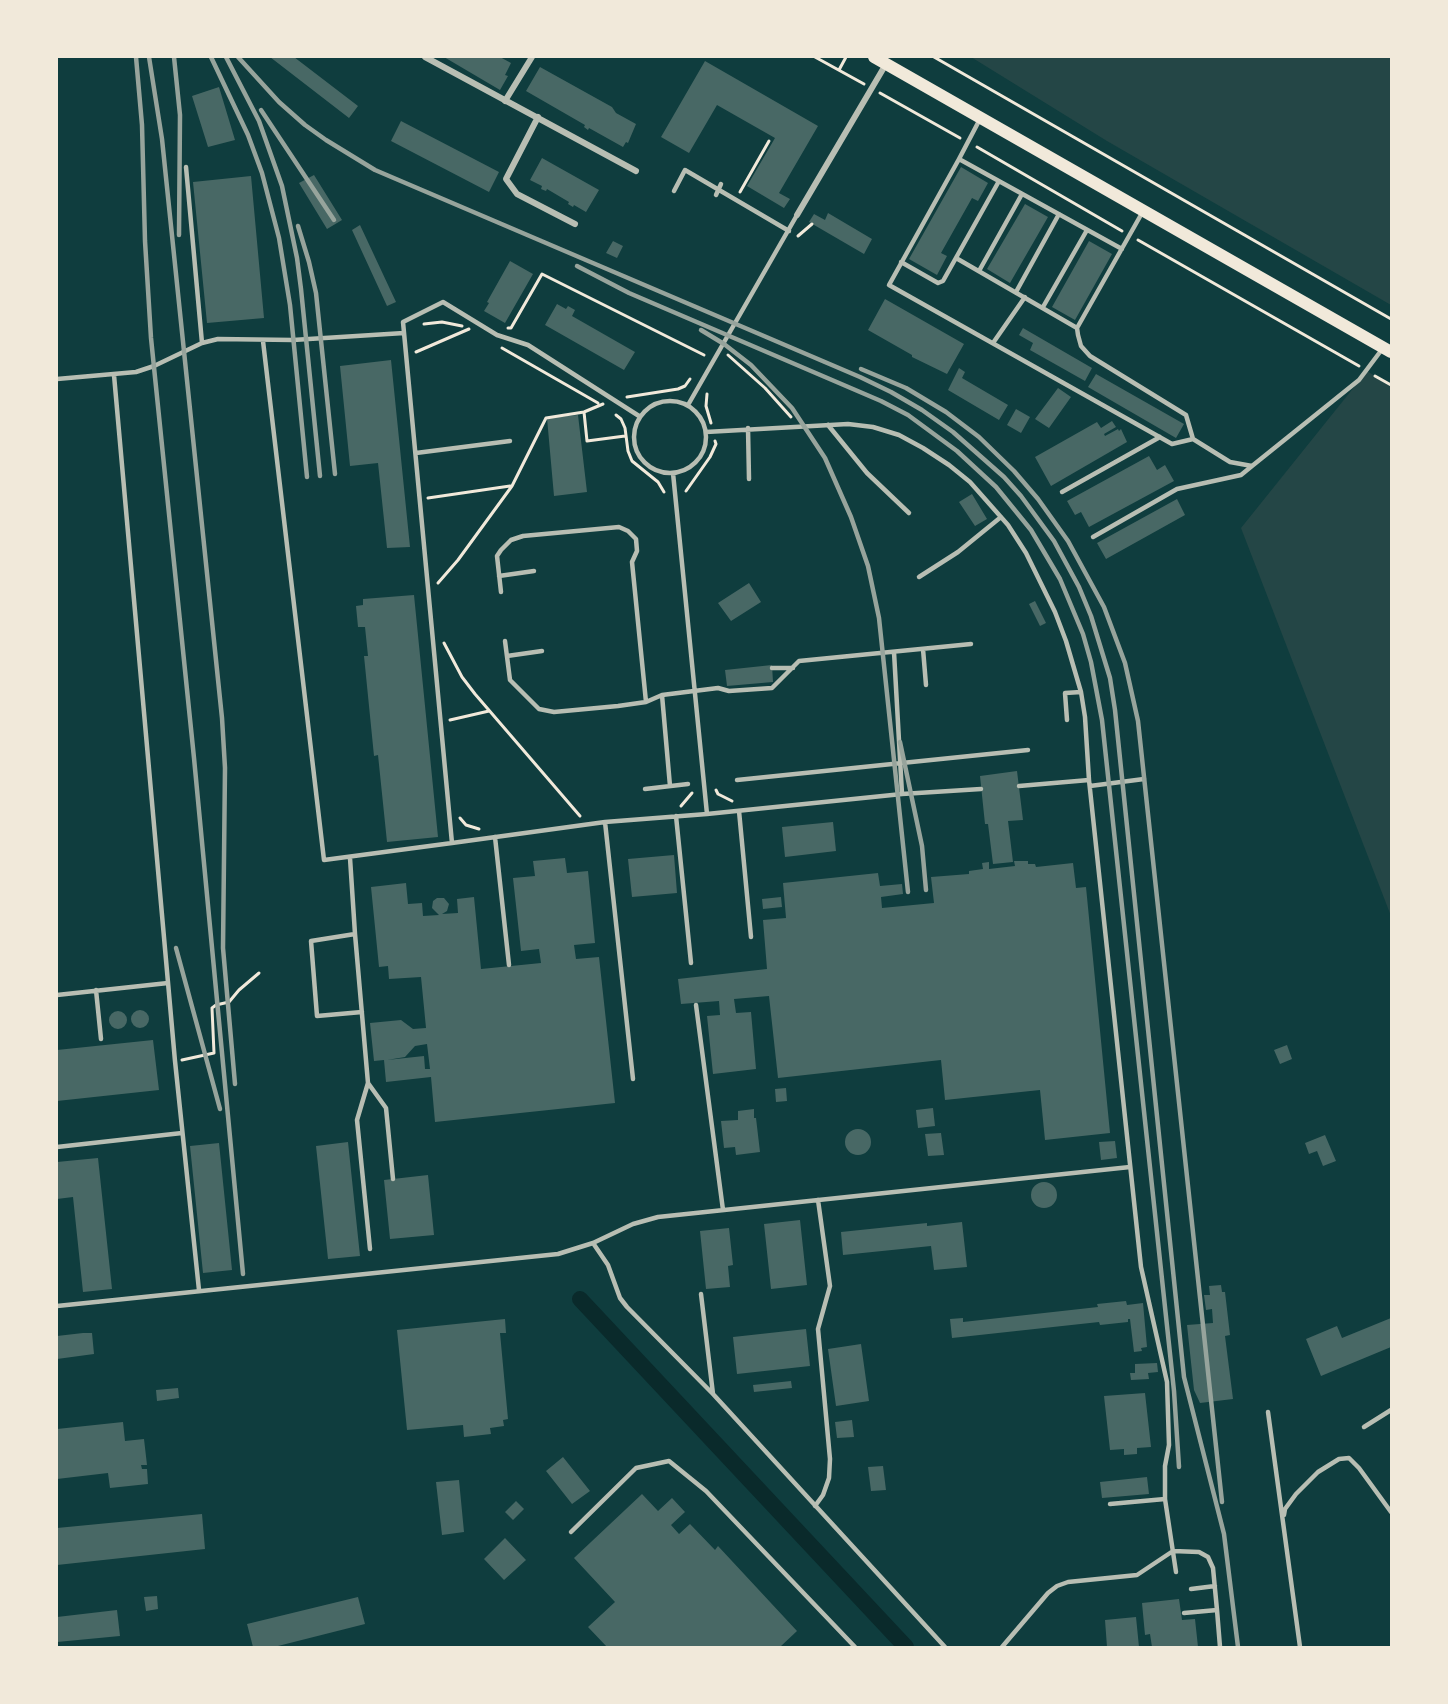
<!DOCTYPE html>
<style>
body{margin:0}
#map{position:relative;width:1448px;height:1704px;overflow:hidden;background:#0f3d3e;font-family:"Archivo Narrow",sans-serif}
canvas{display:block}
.frame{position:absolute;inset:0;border:58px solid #f1e9da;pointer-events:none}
</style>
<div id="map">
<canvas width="1448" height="1704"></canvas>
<div class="frame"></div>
</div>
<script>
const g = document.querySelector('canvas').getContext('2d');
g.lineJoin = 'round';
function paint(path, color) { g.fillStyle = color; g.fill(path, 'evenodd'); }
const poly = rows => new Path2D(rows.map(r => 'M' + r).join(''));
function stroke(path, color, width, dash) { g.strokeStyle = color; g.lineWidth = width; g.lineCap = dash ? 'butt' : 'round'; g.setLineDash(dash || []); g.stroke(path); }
paint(poly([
 [971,57,1391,57,1391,305,1107,141],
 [1367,371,1391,386,1391,916,1241,528]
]), '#244646');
stroke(poly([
 [580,1299,906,1647]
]), '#0a2a2b', 16);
paint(poly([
 [270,57,294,57,358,106,349,118],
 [444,57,500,57,511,63,505,75,508,76,500,90],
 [705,61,818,126,779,193,790,199,784,208,747,186,775,138,717,105,689,153,661,137],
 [540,67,612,107,616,113,636,124,628,143,626,142,623,147,589,128,588,130,584,127,585,125,526,91],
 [219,87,235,140,208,147,192,96],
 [401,121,499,172,489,192,391,141],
 [542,158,599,190,586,212,574,205,573,207,568,204,569,202,547,189,546,191,541,189,542,186,530,180],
 [961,167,988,183,978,201,972,198,941,253,947,256,937,275,909,259],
 [314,175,342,220,327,229,299,183],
 [251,176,264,318,207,323,193,182],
 [1025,204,1048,217,1010,283,987,269],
 [828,213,872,239,864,254,809,222,814,214,825,220],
 [360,225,396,302,387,306,352,230],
 [613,241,623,246,617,258,606,253],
 [1089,241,1112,254,1075,320,1052,307],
 [510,261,533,274,505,323,484,311,489,303,487,302],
 [885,299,964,344,947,374,912,357,912,355,868,330],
 [557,304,566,309,568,306,575,310,572,316,635,352,624,370,545,325],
 [1023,328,1092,368,1085,381,1030,350,1033,343,1019,335],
 [391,360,410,547,387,548,378,463,350,466,340,366],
 [959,368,965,372,962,378,1008,405,999,420,948,390],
 [1096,374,1184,424,1176,438,1088,387],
 [1058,388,1071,397,1049,428,1035,419],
 [1016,409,1030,417,1021,433,1007,425],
 [578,415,587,492,554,496,547,418],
 [1112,421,1116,427,1104,434,1105,436,1118,429,1119,431,1121,429,1127,442,1051,486,1035,457,1097,422,1101,428],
 [1149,456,1157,470,1165,465,1174,481,1089,527,1081,512,1075,515,1067,501],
 [972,494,987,519,975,526,959,502],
 [1177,499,1185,515,1106,559,1097,543],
 [749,583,761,602,731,621,718,603],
 [414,595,438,837,387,842,378,755,374,756,364,656,368,656,365,627,358,627,356,606,363,605,363,599],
 [1035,601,1046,623,1040,626,1029,604],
 [772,665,773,682,727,686,725,670],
 [1017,771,1023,820,1008,821,1013,862,993,864,988,824,985,824,980,776],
 [833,822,836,851,785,857,782,827],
 [674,855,677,893,632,897,628,859],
 [565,858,567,873,588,871,595,943,574,945,576,959,599,957,615,1103,435,1122,431,1077,386,1082,384,1060,374,1061,370,1023,401,1020,413,1029,426,1028,421,977,389,979,388,966,379,967,371,887,406,883,408,904,422,903,423,916,439,915,432,908,433,901,437,898,444,898,449,904,447,911,442,914,458,913,457,899,474,897,481,969,541,963,539,949,521,951,513,878,535,876,533,861],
 [427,1044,430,1069,425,1069,424,1056,387,1060,405,1057,415,1046],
 [1014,861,1028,861,1028,864,1035,864,1036,867,1073,863,1076,888,1086,887,1110,1133,1045,1140,1040,1090,945,1100,941,1060,778,1078,769,996,734,999,736,1013,751,1012,756,1069,713,1074,707,1016,720,1015,719,1001,681,1004,678,979,767,969,763,920,786,918,783,883,878,873,880,886,902,884,903,894,881,897,882,908,934,903,931,877,969,874,969,871,983,869,982,863,989,862,989,869,1015,866],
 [781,897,782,907,763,909,762,899],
 '131 1019a9 9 0 1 1 18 0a9 9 0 1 1-18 0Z',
 '109 1020a9 9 0 1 1 18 0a9 9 0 1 1-18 0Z',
 [153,1040,159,1090,57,1101,57,1050],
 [1287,1045,1292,1059,1280,1064,1274,1050],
 [786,1088,787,1101,776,1102,775,1089],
 [933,1108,935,1126,918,1128,916,1110],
 [754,1109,754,1118,756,1118,760,1152,736,1155,735,1147,724,1148,721,1121,738,1120,738,1111],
 '845 1142a13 13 0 1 1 26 0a13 13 0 1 1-26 0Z',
 [941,1133,944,1155,928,1156,925,1134],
 [1325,1135,1336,1161,1323,1166,1317,1151,1309,1154,1305,1143],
 [1115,1141,1117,1158,1101,1160,1099,1142],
 [348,1142,360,1256,328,1259,316,1146],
 [219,1143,232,1270,203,1273,190,1146],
 [98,1158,112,1289,83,1292,73,1197,57,1199,57,1162],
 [428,1175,434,1235,390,1239,384,1180],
 '1031 1195a13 13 0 1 1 26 0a13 13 0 1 1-26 0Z',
 [800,1220,807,1285,771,1289,764,1224],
 [962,1222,967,1267,934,1270,931,1246,843,1255,841,1232,927,1223,927,1226],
 [729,1228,733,1265,728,1266,730,1287,706,1289,700,1231],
 [1221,1285,1222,1292,1225,1292,1230,1335,1225,1336,1233,1399,1200,1403,1194,1390,1187,1325,1213,1323,1212,1309,1206,1310,1204,1295,1210,1295,1209,1286],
 [1126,1301,1127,1305,1143,1303,1147,1347,1141,1348,1142,1351,1134,1352,1130,1319,1128,1319,1128,1322,1100,1325,1099,1322,952,1338,950,1319,963,1318,963,1322,1098,1307,1097,1304],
 [1391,1318,1391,1347,1321,1376,1306,1339,1337,1326,1342,1338],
 [505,1319,506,1333,500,1333,508,1419,503,1420,504,1426,490,1428,491,1434,464,1437,463,1425,407,1430,397,1330],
 [806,1329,810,1366,737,1374,733,1337],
 [83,1333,92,1333,94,1354,57,1359,57,1336],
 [861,1344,869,1401,836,1406,828,1349],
 [1157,1363,1158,1372,1148,1373,1149,1379,1131,1380,1130,1373,1135,1373,1135,1364],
 [791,1381,792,1388,754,1392,753,1385],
 [178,1388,179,1398,157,1401,156,1390],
 [1145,1393,1151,1447,1137,1448,1137,1454,1124,1455,1124,1449,1110,1450,1104,1396],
 [852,1420,854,1437,837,1438,835,1422],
 [123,1422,125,1441,144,1439,147,1465,141,1465,142,1469,147,1469,148,1484,110,1488,108,1473,57,1479,57,1429],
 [563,1457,590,1491,572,1504,546,1471],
 [883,1466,886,1490,871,1491,868,1467],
 [1147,1477,1149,1494,1102,1498,1100,1482],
 [459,1480,464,1532,442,1535,436,1482],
 [642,1494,658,1511,672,1498,685,1512,671,1525,679,1534,690,1524,715,1550,718,1546,797,1631,780,1647,607,1647,588,1627,615,1602,574,1558],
 [516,1501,524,1509,513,1520,505,1512],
 [202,1514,205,1549,57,1565,57,1528],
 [505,1538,526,1560,504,1580,484,1559],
 [157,1596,158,1609,146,1611,144,1597],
 [358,1597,365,1624,274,1647,253,1647,247,1624],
 [1179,1599,1182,1620,1195,1619,1198,1647,1152,1647,1150,1634,1145,1635,1142,1603],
 [117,1610,120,1636,57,1642,57,1617],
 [1136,1617,1139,1647,1107,1647,1105,1620]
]), '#486865');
stroke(poly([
 [815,57,864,84],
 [934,57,1391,319],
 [839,70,846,57],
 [880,93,960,138],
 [977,147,1122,231],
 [740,192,769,141],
 [798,236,812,224],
 [1138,240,1359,366],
 [424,324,442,322,462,326],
 [508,328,511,328,542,274,704,355],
 [502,348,598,403],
 [416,352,469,329],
 [728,355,765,388,791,417],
 [1375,376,1391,385],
 [707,394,706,406,711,423],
 [627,397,678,389,685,386,690,379],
 [584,412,587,441,625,436],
 [616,415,621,419,625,428,628,451,632,461,658,482,664,492],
 [686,491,710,457,716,444,715,441],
 [428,498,510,486],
 [438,583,458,560,512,486,546,418,584,412,603,404],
 [444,643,462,677,475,694,580,816],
 [450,720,489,711],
 [716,790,718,794,732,801],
 [681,806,692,793],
 [460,818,466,825,479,829],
 [182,1060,214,1053,212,1008,216,1005,229,1002,239,990,259,973]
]), '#f1e9da', 3);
stroke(poly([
 [980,119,959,159,1122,249],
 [959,159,889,285,1172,444,1193,439,1230,462,1252,466,1359,380,1383,348],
 [186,167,202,343],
 [674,191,685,170,789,231],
 [716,195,721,184],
 [1142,213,1077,328,1078,335,1081,346,1090,356,1186,415,1193,439],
 [956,258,1077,328],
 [901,262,938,283,943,281,999,181],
 [979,271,1022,194],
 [1016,292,1059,214],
 [1043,307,1087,230],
 [263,341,324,860,452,843],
 [993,343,1025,297],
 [114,375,175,1061,199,1290],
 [57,379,136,372,154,366,202,343,218,339,293,340,404,333],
 '634 437a36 36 0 1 1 72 0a36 36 0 1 1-72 0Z',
 [688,405,797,215],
 [639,416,528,345,497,335,443,302,403,322,452,843,605,822,707,814,673,473],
 [828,425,867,473,909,513],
 [748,428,749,479],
 [706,432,848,424,873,427,899,435,923,448,949,465,970,482,1008,525,1026,553,1055,612,1066,641,1081,692,1085,717,1089,780],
 [416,453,510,441],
 [1062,492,1160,437],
 [1093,537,1177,489,1241,475,1252,466],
 [499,576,534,571],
 [919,577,958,552,1001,517],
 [501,592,497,556,501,550,511,540,523,536,619,527,628,531,636,539,637,551,632,562,646,702],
 [505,641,510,680,539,709,554,712,618,706,646,702,662,695,718,688,729,691,772,688,799,661,971,644],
 [923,649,926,685],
 [894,652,902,794],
 [507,656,542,651],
 [772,668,793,668],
 [662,695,670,786],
 [1067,720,1065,693,1081,692],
 [737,780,1028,750],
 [1019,786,1089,780,1141,1267,1167,1382,1169,1445,1165,1466,1165,1499,1176,1572],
 [1090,786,1144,779],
 [645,789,688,784],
 [739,811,751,937],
 [707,814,902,794,981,789],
 [676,816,691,963],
 [605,822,633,1079],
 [495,837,509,965],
 [350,858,355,934,368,1083,386,1108,393,1179],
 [355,934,311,941,317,1016,362,1012],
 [96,990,101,1039],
 [57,995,168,983],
 [696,1005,723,1210],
 [368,1083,357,1120,370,1249],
 [57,1147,182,1133],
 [593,1243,608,1265,620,1298,627,1307,713,1394,945,1647],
 [701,1294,713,1394],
 [57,1306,558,1254,593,1243,633,1224,658,1217,1130,1167],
 [1268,1412,1300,1647],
 [1364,1427,1391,1410],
 [1110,1504,1165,1499],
 [815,1506,823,1495,829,1478,830,1459,818,1329,830,1286,818,1200],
 [1284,1515,1285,1509,1296,1494,1318,1472,1339,1459,1349,1458,1359,1468,1391,1512],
 [571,1532,636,1468,669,1461,706,1491,855,1647],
 [1191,1589,1215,1586],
 [1217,1610,1220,1647],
 [1002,1647,1048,1593,1057,1586,1068,1582,1137,1575,1173,1551,1199,1552,1208,1557,1213,1568,1217,1610,1184,1613]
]), '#b8beb3', 4.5);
stroke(poly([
 [425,57,636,171],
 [505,101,532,57],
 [538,117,506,179,517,194,575,224],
 [797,215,886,64]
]), '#b8beb3', 6);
stroke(poly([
 [874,57,1391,352]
]), '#f1e9da', 12);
stroke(poly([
 [136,57,142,125,145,241,151,338,194,758,243,1274],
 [149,57,162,139,222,718,225,768,223,948,235,1084],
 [174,57,180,115,179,235],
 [211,57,248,135,262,173,279,238,290,305,307,477],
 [226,57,259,121,282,186,297,258,301,289,320,476],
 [238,57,279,102,305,125,326,140,375,170,860,377,891,392,922,410,953,432,1004,477,1021,496,1054,541,1079,587,1091,616,1110,678,1115,710,1184,1377,1224,1534,1238,1647],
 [261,110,334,220],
 [298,226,309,262,316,293,335,474],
 [577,266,629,293,881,401,908,415,957,451,996,487,1031,530,1060,579,1083,634,1091,662,1102,720,1174,1391,1179,1467],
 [701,330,724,344,751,365,792,408,825,458,851,517,868,566,879,618,908,892],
 [861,369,906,388,946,412,979,437,1014,471,1038,499,1068,541,1104,607,1125,663,1138,721,1222,1502],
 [900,742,922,846,926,890],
 [176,948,220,1109]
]), '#97a49c', 4.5);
</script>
